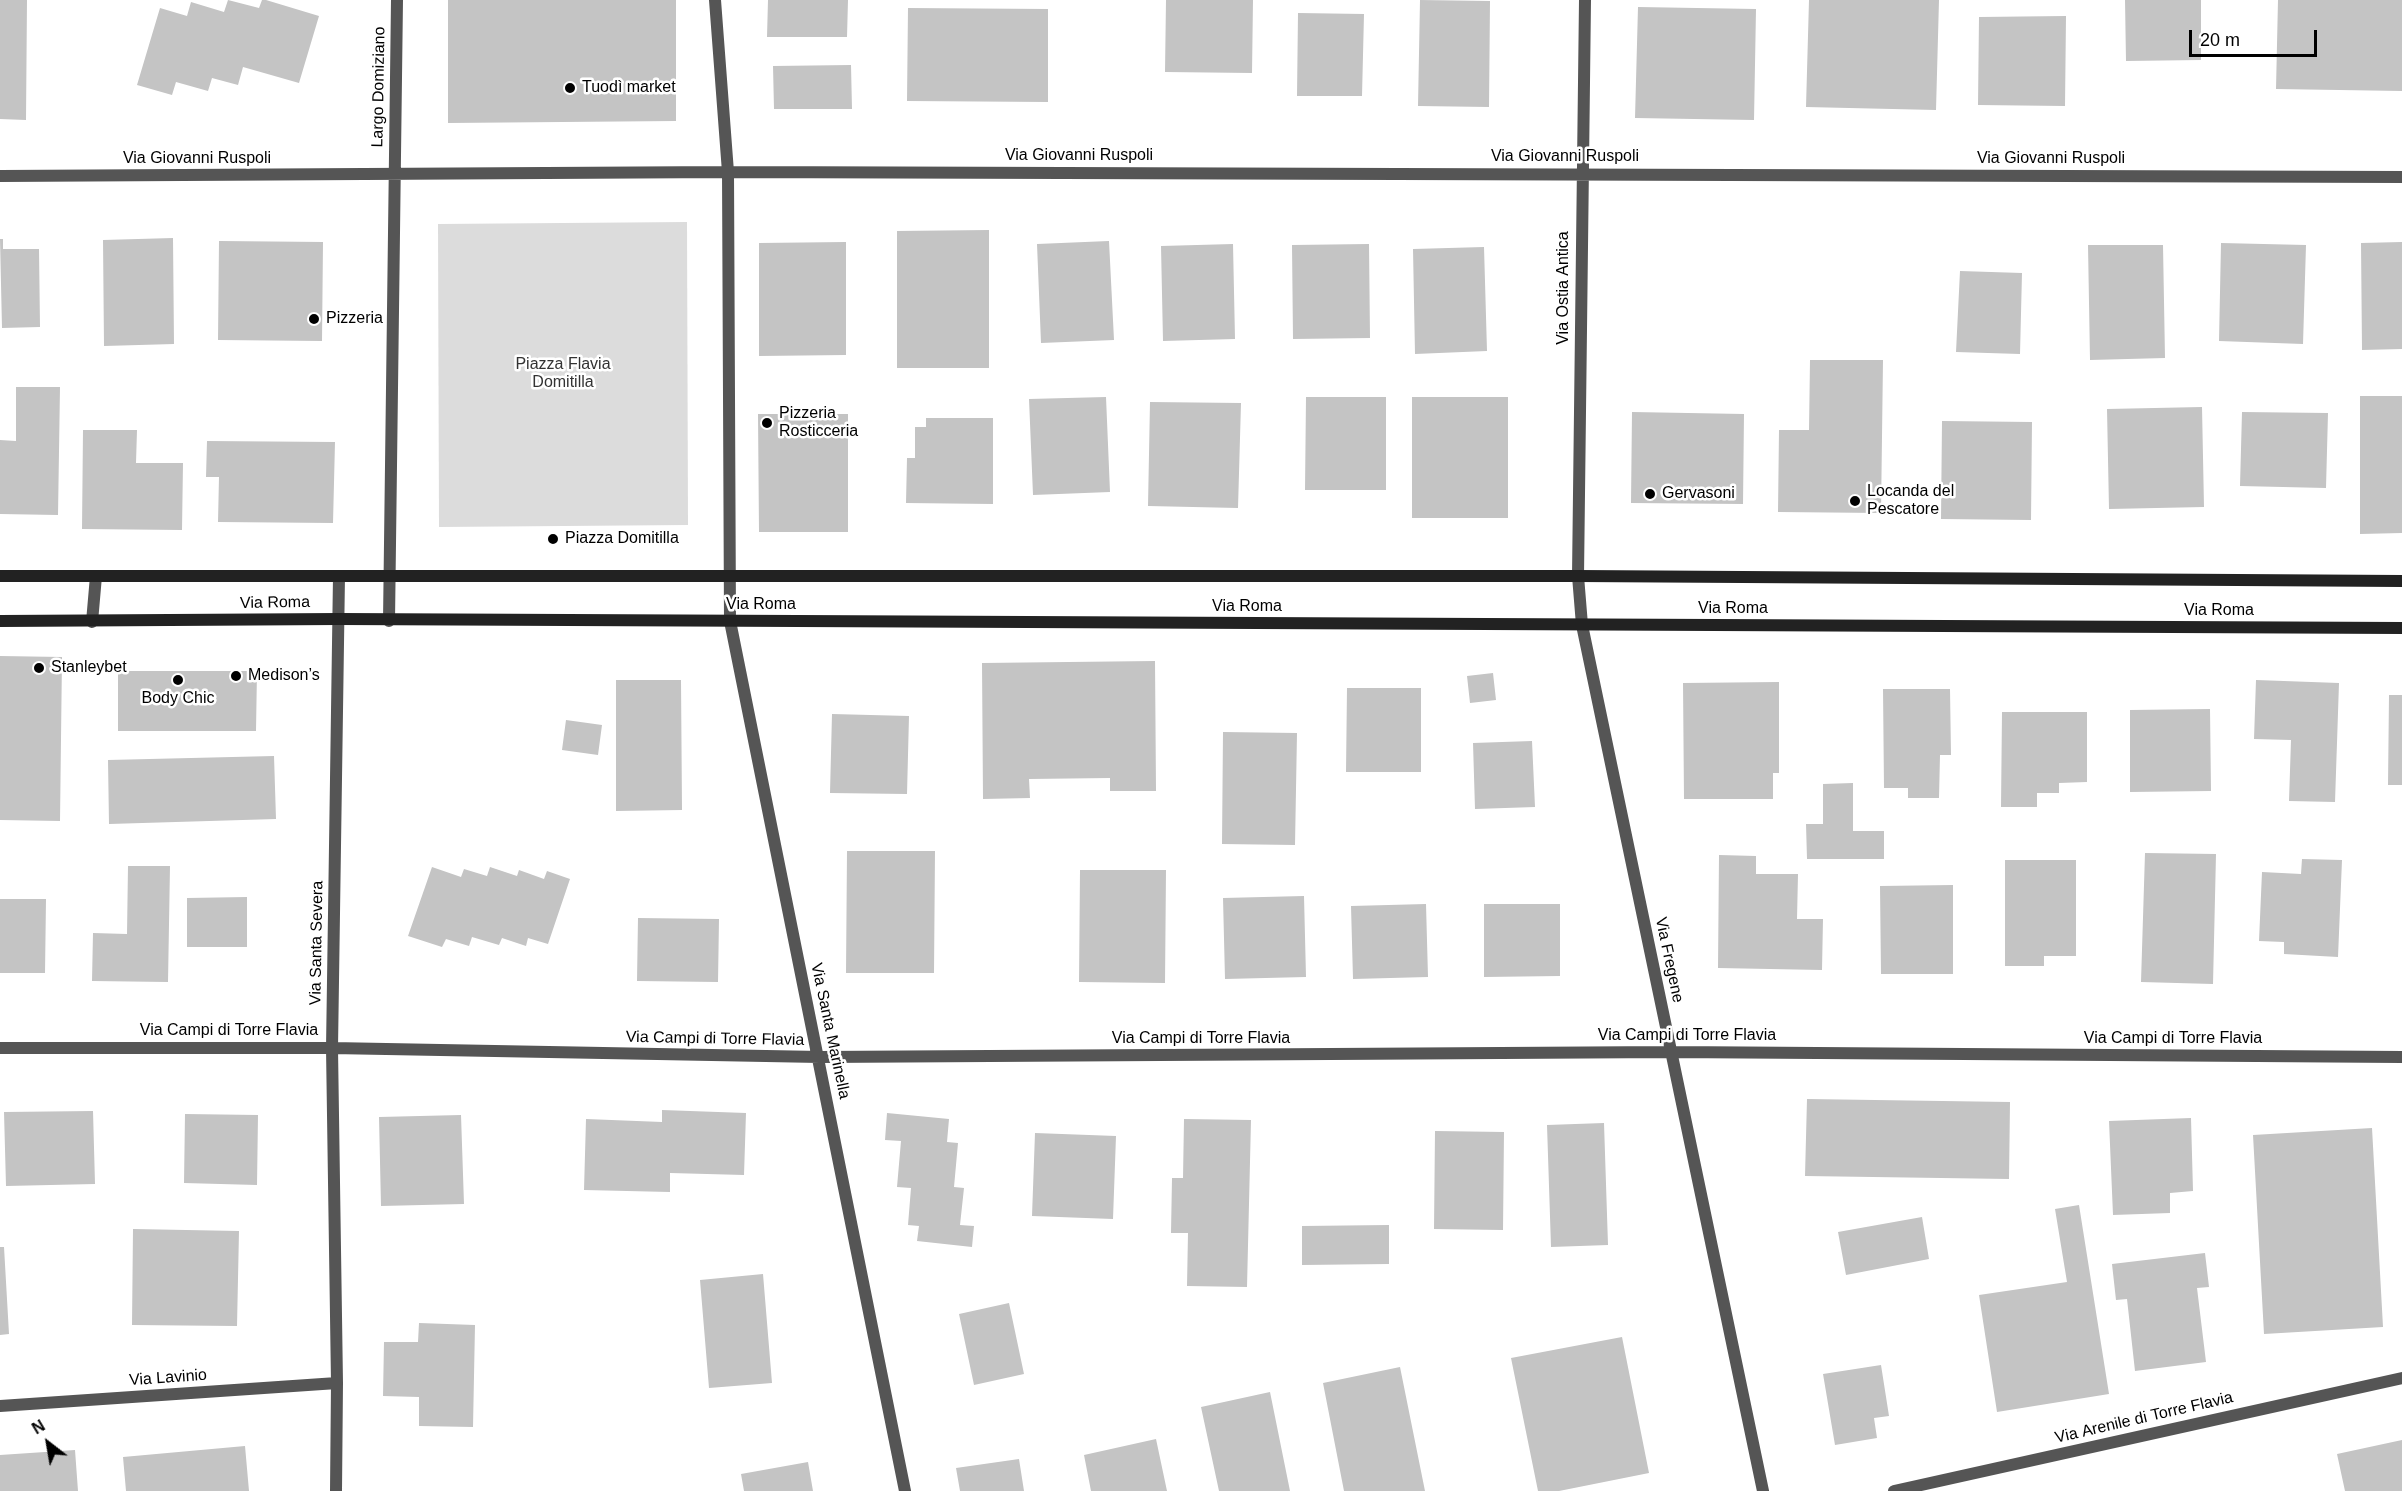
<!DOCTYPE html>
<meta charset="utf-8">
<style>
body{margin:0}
#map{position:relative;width:2402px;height:1491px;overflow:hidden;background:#fff;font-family:Arial,sans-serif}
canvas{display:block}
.north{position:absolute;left:18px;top:1413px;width:60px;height:60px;-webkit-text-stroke:4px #fff;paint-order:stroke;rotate:329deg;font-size:16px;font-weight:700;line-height:24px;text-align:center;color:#000}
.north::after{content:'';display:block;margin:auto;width:21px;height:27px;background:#000;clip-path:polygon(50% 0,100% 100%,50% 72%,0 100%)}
.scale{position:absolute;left:2189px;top:30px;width:128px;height:27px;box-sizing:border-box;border:3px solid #000;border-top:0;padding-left:8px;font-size:18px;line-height:21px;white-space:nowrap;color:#000;-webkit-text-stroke:4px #fff;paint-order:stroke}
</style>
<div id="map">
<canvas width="2402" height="1491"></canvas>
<div class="north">N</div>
<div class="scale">20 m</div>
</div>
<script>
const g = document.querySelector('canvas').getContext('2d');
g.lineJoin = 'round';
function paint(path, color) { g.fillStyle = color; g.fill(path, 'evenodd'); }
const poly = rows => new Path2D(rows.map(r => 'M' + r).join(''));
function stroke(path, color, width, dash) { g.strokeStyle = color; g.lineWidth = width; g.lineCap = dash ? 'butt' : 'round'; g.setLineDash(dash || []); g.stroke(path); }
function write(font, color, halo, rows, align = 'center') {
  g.font = font + ' Arial,sans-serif'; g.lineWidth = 5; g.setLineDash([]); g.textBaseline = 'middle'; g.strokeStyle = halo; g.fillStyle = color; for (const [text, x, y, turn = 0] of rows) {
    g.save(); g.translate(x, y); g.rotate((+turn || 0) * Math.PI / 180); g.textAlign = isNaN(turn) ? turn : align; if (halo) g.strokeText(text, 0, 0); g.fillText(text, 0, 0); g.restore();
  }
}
paint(poly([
 [687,222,688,525,439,527,438,224]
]), '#dcdcdc');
paint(poly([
 [0,0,27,0,26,120,0,119],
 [228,0,259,8,262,0,266,0,319,16,299,83,243,67,238,85,212,78,208,91,176,82,172,95,137,85,160,8,187,16,191,2,224,12],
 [448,0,676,0,676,121,448,123],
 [768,0,848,0,847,37,767,37],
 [1166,0,1253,0,1252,73,1165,72],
 [1420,0,1490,1,1489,107,1418,106],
 [1809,0,1939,0,1936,110,1806,107],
 [2125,0,2201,0,2201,60,2126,61],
 [2278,0,2402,0,2402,91,2276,89],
 [1638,7,1756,9,1754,120,1635,118],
 [908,8,1048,9,1048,102,907,101],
 [1298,13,1364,14,1362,96,1297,96],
 [2066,16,2065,106,1978,105,1979,17],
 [851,65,852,109,774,109,773,66],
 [989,230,989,368,897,368,897,231],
 [173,238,174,344,104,346,103,240],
 [0,239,3,239,3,249,39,249,40,327,2,328],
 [219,241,323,242,322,341,218,340],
 [1109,241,1114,340,1041,343,1037,244],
 [846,242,846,355,759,356,759,243],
 [2402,242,2402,349,2362,350,2361,243],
 [2221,243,2306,245,2303,344,2219,341],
 [1233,244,1235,339,1163,341,1161,246],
 [1369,244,1370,338,1293,339,1292,245],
 [2088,245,2163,245,2165,358,2090,360],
 [1484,247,1487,351,1415,354,1413,249],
 [1960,271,2022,273,2020,354,1956,352],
 [1810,360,1883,360,1881,513,1778,512,1779,430,1809,430],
 [16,387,60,387,58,515,0,514,0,440,16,441],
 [2360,396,2402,396,2402,533,2360,534],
 [1106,397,1110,492,1033,495,1029,399],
 [1306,397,1386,397,1386,490,1305,490],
 [1412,397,1508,397,1508,518,1412,518],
 [1150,402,1241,403,1238,508,1148,506],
 [2202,407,2204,507,2109,509,2107,409],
 [1632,412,1744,414,1743,504,1631,503],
 [2242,412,2328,413,2326,488,2240,486],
 [758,414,848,414,848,532,759,532],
 [926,418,993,418,993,504,906,503,907,458,915,458,915,427,926,427],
 [1942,421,2032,422,2031,520,1941,519],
 [83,430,137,430,136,463,183,463,182,530,82,529],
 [207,441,335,442,333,523,218,522,219,477,206,477],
 [0,656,62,657,60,821,0,820],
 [1155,661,1156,791,1110,791,1110,778,1029,779,1030,798,983,799,982,663],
 [118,671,257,671,256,731,118,731],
 [1493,673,1496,700,1470,703,1467,676],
 [616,680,681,680,682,810,616,811],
 [2256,680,2339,683,2335,802,2289,801,2291,740,2254,739],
 [1779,682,1779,773,1773,773,1773,799,1684,799,1683,683],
 [1347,688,1421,688,1421,772,1346,772],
 [1883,689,1950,689,1951,755,1940,755,1939,798,1908,798,1908,788,1884,788],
 [2389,695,2402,695,2402,785,2388,785],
 [2210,709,2211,791,2130,792,2130,710],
 [2002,712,2087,712,2087,782,2059,783,2059,793,2037,793,2037,807,2001,807],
 [832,714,909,716,907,794,830,793],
 [566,720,602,725,598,755,562,750],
 [1223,732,1297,733,1295,845,1222,844],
 [1532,741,1535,807,1475,809,1473,743],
 [274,756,276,819,109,824,108,760],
 [1853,783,1853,831,1884,831,1884,859,1807,859,1806,824,1823,824,1823,784],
 [847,851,935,851,934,973,846,973],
 [2145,853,2216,854,2213,984,2141,982],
 [1719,855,1756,856,1756,874,1798,874,1797,919,1823,919,1822,970,1718,968],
 [2302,859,2342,860,2338,957,2284,954,2284,942,2259,941,2262,872,2301,874],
 [2005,860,2076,860,2076,956,2044,956,2044,966,2005,966],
 [128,866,170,866,168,982,92,981,93,933,127,934],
 [432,867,461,877,464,869,487,876,490,867,517,876,519,870,544,879,547,871,570,879,548,944,528,938,526,946,502,938,499,945,472,937,469,946,446,939,442,947,408,936],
 [1080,870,1166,870,1165,983,1079,982],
 [1953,885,1953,974,1881,974,1880,886],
 [1304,896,1306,977,1225,979,1223,898],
 [247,897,247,947,187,947,187,898],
 [0,899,46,899,45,973,0,973],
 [1426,904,1428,977,1353,979,1351,906],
 [1484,904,1560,904,1560,976,1484,977],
 [638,918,719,919,718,982,637,981],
 [1807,1099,2010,1102,2009,1179,1805,1176],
 [662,1110,746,1113,744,1175,670,1173,670,1192,584,1190,586,1119,662,1122],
 [93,1111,95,1184,6,1186,4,1112],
 [887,1113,949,1119,947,1142,958,1143,954,1187,964,1188,960,1225,974,1226,972,1247,917,1241,919,1226,908,1225,911,1188,897,1187,901,1141,885,1140],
 [185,1114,258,1115,257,1185,184,1183],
 [461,1115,464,1204,381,1206,379,1117],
 [2191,1118,2193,1191,2170,1193,2170,1213,2113,1215,2109,1121],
 [1184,1119,1251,1120,1247,1287,1187,1286,1188,1233,1171,1233,1172,1178,1183,1178],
 [1604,1123,1608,1245,1551,1247,1547,1125],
 [2372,1128,2383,1327,2264,1334,2253,1135],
 [1435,1131,1504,1132,1503,1230,1434,1229],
 [1035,1133,1116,1136,1113,1219,1032,1216],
 [2079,1205,2109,1394,1997,1412,1979,1295,2067,1282,2055,1209],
 [1922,1217,1929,1259,1846,1275,1838,1232],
 [1389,1225,1389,1264,1302,1265,1302,1226],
 [133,1229,239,1231,237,1326,132,1325],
 [0,1247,4,1247,9,1334,0,1335],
 [2205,1253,2209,1287,2197,1288,2206,1362,2135,1371,2127,1299,2116,1300,2112,1264],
 [763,1274,772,1383,709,1388,700,1280],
 [1009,1303,1024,1374,974,1385,959,1314],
 [419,1323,475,1325,473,1427,419,1426,419,1397,383,1396,384,1342,418,1342],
 [1622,1337,1649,1473,1559,1491,1538,1491,1511,1358],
 [1881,1365,1889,1416,1874,1418,1877,1438,1835,1445,1823,1374],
 [1400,1367,1425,1491,1344,1491,1323,1383],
 [1270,1392,1290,1491,1219,1491,1201,1407],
 [1156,1439,1167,1491,1091,1491,1084,1455],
 [2402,1440,2402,1491,2345,1491,2337,1454],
 [245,1446,249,1491,126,1491,123,1457],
 [75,1450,78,1491,0,1491,0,1455],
 [1019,1459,1024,1491,960,1491,956,1468],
 [808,1462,813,1491,744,1491,741,1474]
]), '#c4c4c4');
stroke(poly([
 [715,0,728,172,730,621,905,1491],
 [1585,0,1578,576,1582,625,1763,1491],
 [0,176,728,172,2402,177],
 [389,621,397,0],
 [92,622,96,576],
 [0,1048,332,1048,820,1057,1671,1052,2402,1057],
 [0,1406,337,1383],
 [336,1491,337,1383,332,1048,339,576],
 [1894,1491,2402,1378]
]), '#555', 12);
stroke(poly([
 [0,576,1578,576,2402,581],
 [0,621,339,619,2402,628]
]), '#222', 12);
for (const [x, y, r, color] of [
 [570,88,6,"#000"],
 [314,319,6,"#000"],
 [767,423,6,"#000"],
 [1650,494,6,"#000"],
 [1855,501,6,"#000"],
 [553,539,6,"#000"],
 [39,668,6,"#000"],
 [236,676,6,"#000"],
 [178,680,6,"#000"]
]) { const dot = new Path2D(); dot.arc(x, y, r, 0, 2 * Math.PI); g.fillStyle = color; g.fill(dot); stroke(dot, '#fff', 2); }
write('16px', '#000', '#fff', [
 ["Largo Domiziano",379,87,-89],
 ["Via Giovanni Ruspoli",1079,156],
 ["Via Giovanni Ruspoli",1565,157],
 ["Via Giovanni Ruspoli",197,159],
 ["Via Giovanni Ruspoli",2051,159],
 ["Via Ostia Antica",1564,288,-90],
 ["Via Roma",275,603,-1],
 ["Via Roma",761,605],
 ["Via Roma",1247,607],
 ["Via Roma",1733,609],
 ["Via Roma",2219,611],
 ["Via Santa Severa",317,943,-89],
 ["Via Fregene",1669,960,78],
 ["Via Campi di Torre Flavia",229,1031],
 ["Via Santa Marinella",830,1031,78],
 ["Via Campi di Torre Flavia",1687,1036],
 ["Via Campi di Torre Flavia",715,1039,1],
 ["Via Campi di Torre Flavia",1201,1039],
 ["Via Campi di Torre Flavia",2173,1039],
 ["Via Lavinio",168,1378,-4],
 ["Via Arenile di Torre Flavia",2144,1418,-13]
]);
write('16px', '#000', '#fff', [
 ["Tuodì market",582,88],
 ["Pizzeria",326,319],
 ["Pizzeria",779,414],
 ["Rosticceria",779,432],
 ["Locanda del",1867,492],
 ["Pescatore",1867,510],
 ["Gervasoni",1662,494],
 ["Piazza Domitilla",565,539],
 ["Stanleybet",51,668],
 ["Medison’s",248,676],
 ["Body Chic",178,699,"center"]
], 'left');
write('16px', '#333', '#fff', [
 ["Piazza Flavia",563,365],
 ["Domitilla",563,383]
]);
</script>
